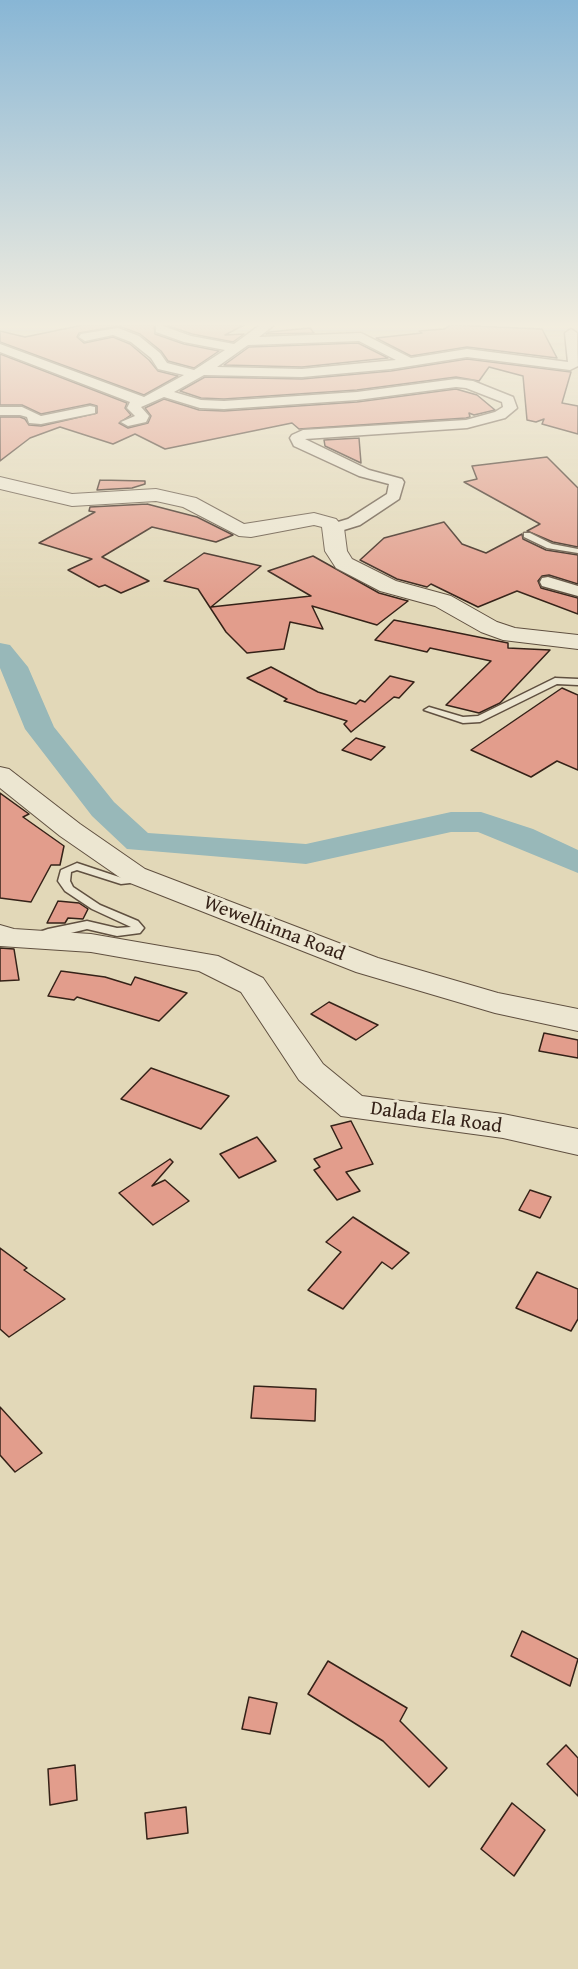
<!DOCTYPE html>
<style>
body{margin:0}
canvas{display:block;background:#e2d8b8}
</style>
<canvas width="578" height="1969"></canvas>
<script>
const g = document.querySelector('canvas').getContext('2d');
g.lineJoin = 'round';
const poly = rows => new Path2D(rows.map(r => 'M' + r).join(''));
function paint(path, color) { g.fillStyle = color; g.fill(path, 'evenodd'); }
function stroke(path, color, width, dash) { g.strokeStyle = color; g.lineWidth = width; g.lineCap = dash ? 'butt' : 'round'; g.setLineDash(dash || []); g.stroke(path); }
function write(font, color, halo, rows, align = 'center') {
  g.font = font + ' "Gentium Book Plus",serif'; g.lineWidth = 6; g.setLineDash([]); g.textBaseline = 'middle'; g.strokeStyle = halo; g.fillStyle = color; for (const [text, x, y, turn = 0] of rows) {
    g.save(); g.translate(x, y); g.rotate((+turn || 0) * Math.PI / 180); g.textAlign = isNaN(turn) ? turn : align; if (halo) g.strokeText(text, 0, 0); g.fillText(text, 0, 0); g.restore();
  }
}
paint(poly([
 [0,643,10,645,28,667,54,727,114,802,148,833,306,844,451,812,481,812,533,829,578,850,578,873,478,832,451,832,306,864,127,849,92,816,25,729,0,668,0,643]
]), '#98b8b9');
const building = poly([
 [83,325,154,325,155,334,184,344,219,351,194,368,168,361,161,351,140,334,119,326,79,333,77,337,84,343,113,337,130,344,149,360,158,371,178,376,144,395,0,342,0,331,25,337,83,325],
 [166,325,244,325,225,335,244,334,233,342,192,334,166,325],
 [451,325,542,329,557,358,467,347,411,356,376,338,422,333,419,331,444,329,451,325],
 [310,328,314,333,266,334,269,332,310,328],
 [358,343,388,358,302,367,224,365,249,347,358,343],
 [0,354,127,403,125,408,131,415,119,423,128,428,148,423,151,416,145,408,164,399,199,410,224,411,357,402,456,389,477,395,495,410,474,415,469,413,470,417,466,418,299,429,292,423,165,449,135,434,113,444,60,427,30,438,0,461,0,417,20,417,25,419,29,425,41,426,97,413,97,406,90,404,41,414,22,405,0,405,0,354],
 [467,359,571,372,562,403,578,406,578,434,542,424,544,419,536,422,527,420,523,376,489,367,479,381,456,377,357,390,224,399,201,398,180,391,205,377,302,379,391,371,467,359],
 [359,438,361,463,325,446,324,440,359,438],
 [547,457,578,488,578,547,553,542,527,531,540,524,464,482,477,479,472,466,547,457],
 [100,480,145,481,145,484,132,488,97,490,100,480],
 [147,504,197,517,233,535,216,542,152,527,102,557,149,581,121,593,105,585,99,587,68,570,92,559,39,543,95,512,89,511,90,507,147,504],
 [444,522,462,544,486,553,522,534,523,539,546,550,578,555,578,584,549,575,542,576,538,581,541,588,578,598,578,614,517,591,478,607,431,584,427,587,397,579,360,560,384,538,444,522],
 [204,553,261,566,211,607,311,596,268,571,313,556,379,593,408,601,377,625,312,606,323,629,290,622,284,649,247,653,226,632,198,589,164,581,204,553],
 [394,620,508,643,508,648,550,650,500,703,479,713,446,705,491,661,430,648,427,652,375,640,394,620],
 [271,667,318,692,356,704,360,700,365,702,390,676,414,682,399,698,394,697,351,732,344,724,347,721,284,701,287,699,247,678,271,667],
 [562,688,578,695,578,770,557,761,531,777,471,750,562,688],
 [356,738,385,747,371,760,342,750,356,738],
 [0,793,29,814,23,817,64,846,60,865,51,865,31,902,0,898,0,793],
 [58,901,79,903,88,909,83,919,68,918,65,923,47,923,58,901],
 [0,948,14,949,19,980,0,981,0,948],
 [61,971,105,977,131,985,135,977,187,993,159,1021,77,997,74,1000,48,996,61,971],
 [329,1002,378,1025,356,1040,311,1014,329,1002],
 [544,1033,578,1040,578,1058,539,1051,544,1033],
 [151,1068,229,1096,201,1129,121,1099,151,1068],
 [351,1121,373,1164,346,1172,360,1191,337,1200,314,1170,320,1167,314,1159,342,1148,331,1126,351,1121],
 [257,1137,276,1161,239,1178,220,1154,257,1137],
 [170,1159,173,1162,152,1186,165,1180,189,1201,153,1225,119,1193,170,1159],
 [530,1190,551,1197,540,1218,519,1210,530,1190],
 [353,1217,409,1253,392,1269,382,1262,343,1309,308,1290,341,1252,326,1242,353,1217],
 [0,1248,27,1268,24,1270,65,1299,9,1337,0,1329,0,1248],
 [537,1272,578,1289,578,1319,571,1331,516,1308,537,1272],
 [254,1386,316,1389,315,1421,251,1418,254,1386],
 [0,1407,42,1453,15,1472,0,1455,0,1407],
 [522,1631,578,1659,570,1686,511,1656,522,1631],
 [328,1661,407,1708,400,1721,447,1768,429,1787,383,1741,308,1694,328,1661],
 [249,1697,277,1703,270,1734,242,1729,249,1697],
 [566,1745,578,1758,578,1796,547,1764,566,1745],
 [75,1765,77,1800,50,1805,48,1769,75,1765],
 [512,1803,545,1830,514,1876,481,1849,512,1803],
 [186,1807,188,1833,147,1839,145,1813,186,1807]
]);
paint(building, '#e29d8c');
stroke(building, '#352218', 1.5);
const service = poly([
 [524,533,530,533,552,544,578,549,578,553,547,548,524,537,524,533],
 [555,678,578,679,578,685,557,684,480,722,463,723,424,710,429,707,463,717,478,716,555,678],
 [77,863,122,878,131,873,139,873,141,875,139,877,130,883,121,884,77,870,71,872,70,881,73,887,100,905,138,921,144,928,140,933,117,936,87,929,38,941,34,940,32,937,34,934,48,929,87,921,117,928,131,927,92,909,65,891,58,881,61,870,77,863]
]);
const minor = poly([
 [160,325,191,336,234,344,260,325,274,325,259,337,361,333,411,358,467,349,568,362,565,333,571,329,577,333,578,366,570,370,467,357,391,369,302,377,204,375,174,392,201,400,224,401,357,392,456,379,473,381,513,397,517,408,505,418,467,428,305,439,369,470,402,479,404,482,399,499,360,525,334,533,326,528,328,525,348,519,387,494,389,484,359,476,294,446,290,438,292,435,303,430,466,420,495,412,503,407,502,402,466,388,456,387,357,400,224,409,200,408,164,397,141,407,149,416,146,422,128,426,121,422,135,416,127,408,130,402,0,352,0,344,144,397,184,375,158,369,151,358,131,342,113,335,85,341,79,337,81,334,118,328,139,336,160,353,167,363,194,370,225,350,184,342,156,332,156,326,160,325],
 [359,341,396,360,302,369,217,367,248,345,359,341],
 [90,406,95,407,95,413,41,424,29,423,27,417,20,415,0,415,0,407,22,407,41,416,90,406],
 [548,577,578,586,578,596,542,586,540,582,542,578,548,577]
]);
const tertiary = poly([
 [0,477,72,494,156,489,196,498,244,524,314,513,336,519,344,528,347,551,352,559,396,581,451,596,497,622,515,628,578,635,578,649,503,640,481,632,435,606,380,591,336,568,325,551,322,527,314,525,251,537,239,536,183,507,156,501,72,506,0,489,0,477],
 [0,767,9,769,80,824,145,869,378,958,498,993,578,1009,578,1031,495,1013,356,972,125,881,60,836,0,788,0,767],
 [0,925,14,929,91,934,218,956,263,978,323,1064,362,1096,503,1114,578,1129,578,1155,503,1138,341,1116,299,1080,241,992,199,971,91,952,0,946,0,925]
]);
stroke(service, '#605040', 3);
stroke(minor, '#605040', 3);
stroke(tertiary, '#605040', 2);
paint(service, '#ece6d1');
paint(minor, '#ece6d1');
paint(tertiary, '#ece6d1');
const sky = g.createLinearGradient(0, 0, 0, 601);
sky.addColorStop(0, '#88b6d5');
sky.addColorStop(0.54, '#f2eddf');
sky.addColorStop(1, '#f2eddf00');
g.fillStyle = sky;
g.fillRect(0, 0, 578, 601);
write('20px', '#352218', '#ece6d1', [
 ["Wewelhinna Road",274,929,21],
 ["Dalada Ela Road",436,1118,8]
]);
</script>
